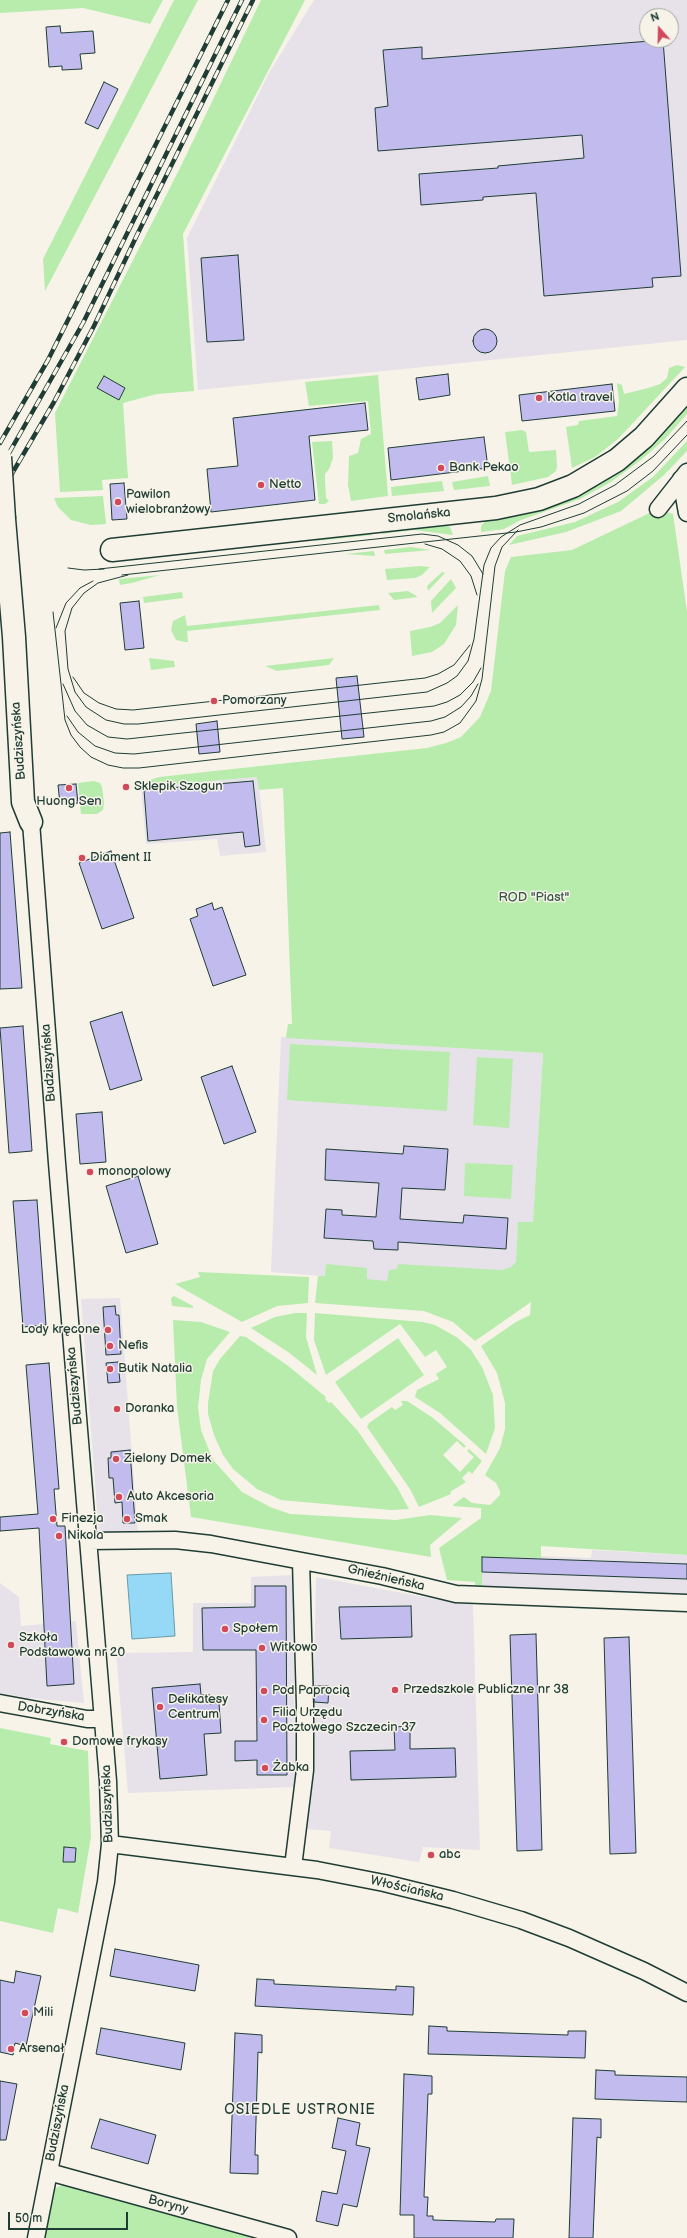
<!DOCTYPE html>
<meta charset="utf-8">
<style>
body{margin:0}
#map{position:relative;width:687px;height:2238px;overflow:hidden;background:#f7f3e8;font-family:"Balsamiq Sans",sans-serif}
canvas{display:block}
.north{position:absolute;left:639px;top:8px;width:40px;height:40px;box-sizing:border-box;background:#f7f3e8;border:1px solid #a1aaa0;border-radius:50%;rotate:340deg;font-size:11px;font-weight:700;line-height:16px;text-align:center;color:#1f3d34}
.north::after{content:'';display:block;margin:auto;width:14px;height:18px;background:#d1495b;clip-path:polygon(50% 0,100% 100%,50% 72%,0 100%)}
.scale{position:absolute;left:8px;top:2212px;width:120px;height:18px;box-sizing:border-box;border:2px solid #1f3d34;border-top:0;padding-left:5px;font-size:12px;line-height:14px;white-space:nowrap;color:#1f3d34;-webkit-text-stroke:3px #f7f3e8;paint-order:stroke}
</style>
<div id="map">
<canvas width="687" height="2238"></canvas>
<div class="north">N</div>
<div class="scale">50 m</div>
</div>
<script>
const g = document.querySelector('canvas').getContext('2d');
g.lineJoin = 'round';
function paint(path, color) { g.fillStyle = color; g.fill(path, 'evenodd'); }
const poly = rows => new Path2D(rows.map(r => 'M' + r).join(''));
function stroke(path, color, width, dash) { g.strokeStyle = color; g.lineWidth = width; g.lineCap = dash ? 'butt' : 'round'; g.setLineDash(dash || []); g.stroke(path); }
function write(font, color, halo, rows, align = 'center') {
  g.font = font + ' "Balsamiq Sans",sans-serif'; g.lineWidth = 3; g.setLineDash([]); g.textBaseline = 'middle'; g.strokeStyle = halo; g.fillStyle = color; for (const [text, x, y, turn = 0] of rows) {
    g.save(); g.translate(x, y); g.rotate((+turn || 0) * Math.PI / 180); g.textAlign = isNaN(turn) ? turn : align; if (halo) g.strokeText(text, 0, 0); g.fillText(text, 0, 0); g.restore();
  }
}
paint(poly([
 [314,0,687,0,687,340,198,390,187,238,269,73],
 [647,16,671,16,671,40,647,40],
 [258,777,266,852,220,856,217,839,146,844,141,787],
 [281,1037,543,1053,529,1292,271,1272],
 [120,1298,138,1534,99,1536,81,1299],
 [592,1550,687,1555,687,1595,479,1588,481,1554,591,1558],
 [293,1575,295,1787,128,1793,116,1653,193,1652,193,1603,251,1603,251,1577],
 [316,1577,457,1603,473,1604,480,1850,423,1847,419,1862,329,1848,331,1831,305,1829,312,1775],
 [0,1583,19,1597,21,1626,76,1621,84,1703,28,1698,0,1693]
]), '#e7e2ea');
paint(poly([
 [0,0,163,0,150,24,83,8,0,13],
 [174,0,198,0,45,291,43,259],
 [261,0,305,0,183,234,194,391,157,394,123,403,128,478,102,480,103,490,60,492,55,413,179,170],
 [677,365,685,367,618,439,595,457,572,468,566,427,578,425,579,421,617,416,619,401,617,383,622,385,624,394,648,388,660,384,667,378,669,368],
 [378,375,388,496,351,501,348,485,349,456,358,453,361,439,371,434,368,401,309,406,305,382],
 [687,404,687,414,664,440,641,460,611,482,580,499,521,520,504,529,481,532,481,526,487,519,512,514],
 [522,430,526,432,529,452,556,450,557,466,556,471,548,477,512,485,505,432],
 [332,441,333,458,329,469,325,474,325,481,326,498,329,501,325,504,319,504,312,442],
 [687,441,687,451,664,475,621,511,566,532,509,545,517,536,575,522,618,502,653,477],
 [488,476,490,486,454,490,452,482],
 [442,481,444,491,392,496,391,487],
 [103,496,106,524,91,525,71,520,58,507,54,498],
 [658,509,673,514,687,612,687,1555,541,1546,541,1558,482,1557,482,1587,475,1587,475,1582,447,1580,439,1548,481,1518,481,1508,453,1506,454,1504,464,1497,472,1503,490,1505,500,1495,500,1491,496,1483,485,1475,500,1448,505,1429,505,1403,497,1373,481,1346,516,1322,530,1315,531,1302,475,1341,453,1322,424,1311,315,1303,318,1276,325,1276,326,1264,367,1268,367,1279,387,1281,389,1270,397,1269,398,1264,502,1270,511,1267,516,1262,518,1222,533,1222,543,1053,286,1038,288,1024,292,1024,283,788,259,790,257,777,141,787,144,782,159,777,427,748,446,743,461,737,480,717,491,691,505,571,511,557,572,550],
 [445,524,450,527,453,535,414,530,382,534,382,530],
 [371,531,372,535,316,541,315,537],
 [411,547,431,550,385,554,384,550],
 [374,551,375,556,345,554],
 [420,566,430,567,422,575,415,578,387,580,385,569],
 [442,572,445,573,428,591,427,586],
 [160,575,132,583,120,585,119,579],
 [451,579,456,588,432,613,431,601],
 [408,591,418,597,394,600,388,593],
 [182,592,183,598,144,603,143,597],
 [379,605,380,610,187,631,188,642,185,642,176,640,171,630,173,621,185,615,187,626],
 [458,605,456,625,444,644,432,652,412,656,410,631,430,627,440,623],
 [149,658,174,661,175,667,151,670],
 [334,658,329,665,277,671,265,666],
 [94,781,100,783,102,787,104,803,103,810,97,814,81,814,78,783],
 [290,1044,450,1052,447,1111,287,1100],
 [477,1057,513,1059,509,1128,473,1125],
 [465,1163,513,1165,511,1199,464,1196],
 [198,1272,309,1277,308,1303,277,1306,242,1322,175,1284,200,1277],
 [174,1296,193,1306,193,1308,172,1306,171,1298],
 [295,1313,307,1313,306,1337,317,1375,288,1352,251,1328,275,1317],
 [315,1313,423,1322,435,1325,458,1338,471,1350,482,1367,493,1395,495,1428,486,1454,440,1413,415,1397,417,1390,439,1379,436,1374,447,1367,436,1350,425,1357,400,1324,326,1375,314,1340],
 [173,1320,201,1322,230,1332,207,1359,201,1380,198,1407,201,1430,213,1460,242,1492,270,1507,290,1514,396,1520,430,1515,462,1518,430,1545,431,1557,191,1517,177,1407],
 [240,1336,246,1337,287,1365,326,1397,325,1399,329,1403,331,1402,357,1430,397,1487,409,1509,391,1510,281,1500,257,1489,233,1469,223,1455,214,1435,208,1414,208,1403,213,1371,220,1359],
 [398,1338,424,1375,361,1419,335,1382],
 [401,1401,407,1401,433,1418,466,1446,464,1448,457,1441,443,1455,460,1472,474,1457,467,1451,469,1449,482,1461,472,1474,469,1471,462,1478,466,1482,450,1492,451,1494,419,1507,410,1489,367,1427,369,1423,392,1407,395,1410,403,1405],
 [0,1728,51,1738,50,1744,88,1751,91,1837,78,1913,58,1908,53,1933,0,1921],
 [62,2185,255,2238,44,2238,54,2189]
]), '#b7ecad');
const water = poly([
 [171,1573,175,1636,132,1639,127,1575,171,1573]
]);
paint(water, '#95d9f7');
stroke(water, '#669ba9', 1);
const building = poly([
 [60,26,61,33,93,31,95,53,80,54,82,69,62,70,62,66,49,67,46,27,60,26],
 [663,40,681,276,652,278,653,287,544,296,536,193,483,197,483,200,421,205,419,174,498,168,498,166,584,158,582,135,378,151,375,108,388,106,383,50,422,47,422,59,663,40],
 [104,82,118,89,98,129,85,123,104,82],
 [238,255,244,340,207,342,201,258,238,255],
 '473 341a12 12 0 1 1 24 0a12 12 0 1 1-24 0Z',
 [448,374,450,395,419,400,416,378,448,374],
 [104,376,125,388,119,400,97,388,104,376],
 [612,384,615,411,522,421,519,395,612,384],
 [365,403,368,430,309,436,315,500,211,512,207,469,238,466,233,418,365,403],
 [484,437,488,468,391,480,388,448,484,437],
 [124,483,127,519,112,520,110,484,124,483],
 [139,601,144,648,125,650,120,603,139,601],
 [357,676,364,737,342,739,336,678,357,676],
 [217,721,220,752,199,754,196,724,217,721],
 [253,781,260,845,245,847,243,832,148,841,144,790,253,781],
 [76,784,78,803,60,804,58,785,76,784],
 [10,832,22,988,0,989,0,833,10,832],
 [111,851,134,918,102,929,79,863,111,851],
 [212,903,214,910,222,907,246,975,213,986,190,919,198,916,196,909,212,903],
 [122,1012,142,1080,110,1090,90,1022,122,1012],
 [23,1026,32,1151,9,1153,0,1028,23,1026],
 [232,1066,256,1132,224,1144,201,1077,232,1066],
 [102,1112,106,1162,80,1164,76,1114,102,1112],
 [404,1146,448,1149,445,1190,402,1188,400,1219,463,1223,464,1215,508,1218,506,1249,398,1242,398,1250,374,1249,373,1241,324,1238,326,1209,342,1210,342,1215,376,1217,379,1183,325,1180,326,1149,403,1154,404,1146],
 [138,1176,158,1244,126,1253,106,1186,138,1176],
 [37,1200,46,1325,23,1327,13,1201,37,1200],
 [115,1306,116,1315,119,1315,121,1354,106,1355,103,1307,115,1306],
 [118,1362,120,1382,108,1383,106,1363,118,1362],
 [49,1363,59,1489,54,1489,57,1526,65,1526,74,1684,47,1686,39,1528,0,1531,0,1517,38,1514,26,1365,49,1363],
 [130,1450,135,1523,123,1523,122,1502,115,1503,113,1478,109,1478,108,1458,111,1458,111,1452,130,1450],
 [482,1557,687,1564,687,1579,482,1572,482,1557],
 [255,1586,286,1586,287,1775,257,1775,257,1760,235,1761,235,1741,257,1741,256,1650,203,1650,202,1608,255,1607,255,1586],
 [411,1606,412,1637,341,1639,339,1607,411,1606],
 [536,1634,542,1850,517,1851,510,1635,536,1634],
 [629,1637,636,1853,610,1854,604,1638,629,1637],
 [200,1684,201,1695,210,1695,210,1704,219,1703,221,1733,204,1734,207,1775,160,1779,152,1688,200,1684],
 [314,1686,329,1686,328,1703,314,1702,314,1686],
 [410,1726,410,1749,455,1748,456,1777,351,1780,350,1751,395,1750,394,1727,410,1726],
 [64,1847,76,1848,75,1862,63,1862,64,1847],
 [115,1949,199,1965,195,1991,110,1976,115,1949],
 [16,1971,41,1976,26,2046,15,2043,13,2055,0,2052,0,1980,14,1983,16,1971],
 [257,1979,274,1980,274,1984,396,1990,396,1986,414,1987,413,2015,255,2006,257,1979],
 [429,2026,447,2027,447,2031,568,2035,568,2031,586,2031,585,2058,428,2054,429,2026],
 [101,2028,185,2043,181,2070,96,2054,101,2028],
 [235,2033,262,2035,262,2053,258,2052,255,2155,258,2155,258,2174,230,2173,235,2033],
 [596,2070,615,2071,615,2075,687,2077,687,2102,595,2099,596,2070],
 [404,2074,432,2076,432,2094,428,2094,424,2197,428,2197,427,2216,433,2216,433,2220,495,2222,496,2219,514,2219,513,2238,414,2238,414,2215,400,2215,404,2074],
 [0,2081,17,2084,6,2140,0,2140,0,2081],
 [338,2118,360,2123,356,2145,370,2148,357,2207,343,2204,338,2226,316,2221,322,2191,337,2194,346,2151,332,2148,338,2118],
 [573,2118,601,2119,601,2138,597,2137,593,2238,569,2238,573,2118],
 [100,2119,156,2135,148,2164,91,2148,100,2119]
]);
paint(building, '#c2bcee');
stroke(building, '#1f3d34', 1);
const street = poly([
 [681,479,687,513],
 [658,509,687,472],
 [31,822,57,1163,108,1781,110,1844,106,1882,36,2238],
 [88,1541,175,1540,211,1544,382,1576,456,1594,687,1603],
 [0,1703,87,1719,103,1719],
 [110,1844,317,1870,384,1883,453,1900,521,1920,569,1938,644,1971,687,1993],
 [293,1867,305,1770,305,1705,301,1561],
 [49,2172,288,2238]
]);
const secondary = poly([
 [4,519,14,637,23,802,31,822],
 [112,550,496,508,539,499,573,486,617,460,644,437,687,389]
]);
stroke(street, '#1f3d34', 19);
stroke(secondary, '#1f3d34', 25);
stroke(street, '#f7f3e8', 16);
stroke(secondary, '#f7f3e8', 22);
stroke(poly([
 [425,544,442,549,460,561,471,576,477,595],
 [68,568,84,570,104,569],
 [99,569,422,534,438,536,458,545,472,556,483,574],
 [122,575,516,532,541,527,584,513,627,491,653,471,687,435],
 [128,575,98,583,84,593,72,608,65,631,68,669,75,692,86,707,106,720,124,724,138,724,427,692,447,683,457,676,468,661,474,639,484,565,491,548,501,537,520,525,579,504,615,485,654,456,687,421],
 [53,612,65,720,71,735,80,747,91,757,108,765,123,768,139,768,431,735,444,732,460,723,476,701,482,679,495,566,502,547,518,530],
 [56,628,66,603,80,588,93,581],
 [73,677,84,693,99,703,116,709,133,710,425,678,438,674,454,665,470,645],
 [63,684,75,711,87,725,108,737,127,739,434,706,447,702,460,695,473,682,481,668],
 [67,716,78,732,95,746,115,753,134,754,431,721,445,717,461,707,471,696,478,684]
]), '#1f3d34', 1);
const rail = poly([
 [0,443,48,360,228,0],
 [0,469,83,323,242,0],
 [0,494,54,402,94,326,137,235,253,0]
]);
stroke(rail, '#1f3d34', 4.5);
stroke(rail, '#f7f3e8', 3, [9]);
const secondaryBridge = poly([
 [0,457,4,519]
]);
stroke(secondaryBridge, '#1f3d34', 25, []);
stroke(secondaryBridge, '#f7f3e8', 22);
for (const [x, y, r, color] of [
 [539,398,4,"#d1495b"],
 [441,468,4,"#d1495b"],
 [261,485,4,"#d1495b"],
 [118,502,4,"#d1495b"],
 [214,701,4,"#d1495b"],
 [126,787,4,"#d1495b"],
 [69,788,4,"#d1495b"],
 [82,858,4,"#d1495b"],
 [90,1172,4,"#d1495b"],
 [108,1330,4,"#d1495b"],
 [110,1346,4,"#d1495b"],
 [110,1369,4,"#d1495b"],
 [117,1409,4,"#d1495b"],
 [116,1459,4,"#d1495b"],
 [119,1497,4,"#d1495b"],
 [53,1519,4,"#d1495b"],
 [127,1519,4,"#d1495b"],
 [59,1536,4,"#d1495b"],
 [225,1629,4,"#d1495b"],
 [11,1645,4,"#d1495b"],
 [262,1648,4,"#d1495b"],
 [395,1690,4,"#d1495b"],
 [264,1691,4,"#d1495b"],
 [160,1707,4,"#d1495b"],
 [264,1720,4,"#d1495b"],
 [64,1742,4,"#d1495b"],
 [265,1768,4,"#d1495b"],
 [431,1855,4,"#d1495b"],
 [25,2013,4,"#d1495b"],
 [11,2049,4,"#d1495b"]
]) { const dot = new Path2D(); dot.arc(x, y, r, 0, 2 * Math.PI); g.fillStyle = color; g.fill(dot); stroke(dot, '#f7f3e8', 1.5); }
write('13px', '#1f3d34', '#f7f3e8', [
 ["Kotla travel",547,398],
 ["Bank Pekao",449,468],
 ["Netto",269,485],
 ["Pawilon",126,495],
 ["wielobranżowy",126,510],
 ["Pomorzany",222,701],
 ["Sklepik Szogun",134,787],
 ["Huong Sen",69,802,"center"],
 ["Diament II",90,858],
 ["monopolowy",98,1172],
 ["Lody kręcone",100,1330,"right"],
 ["Nefis",118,1346],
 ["Butik Natalia",118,1369],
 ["Doranka",125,1409],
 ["Zielony Domek",124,1459],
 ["Auto Akcesoria",127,1497],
 ["Finezja",61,1519],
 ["Smak",135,1519],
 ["Nikola",67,1536],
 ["Społem",233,1629],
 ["Szkoła",19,1638],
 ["Podstawowa nr 20",19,1653],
 ["Witkowo",270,1648],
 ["Przedszkole Publiczne nr 38",403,1690],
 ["Pod Paprocią",272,1691],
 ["Delikatesy",168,1700],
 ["Centrum",168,1715],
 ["Filia Urzędu",272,1713],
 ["Pocztowego Szczecin 37",272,1728],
 ["Domowe frykasy",72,1742],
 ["Żabka",273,1768],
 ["abc",439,1855],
 ["Mili",33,2013],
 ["Arsenał",19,2049]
], 'left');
write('13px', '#1f3d34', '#f7f3e8', [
 ["Smolańska",419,516,-6],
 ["Budziszyńska",19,741,-94],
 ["Budziszyńska",49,1063,-94],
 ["Budziszyńska",75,1386,-95],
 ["Gnieźnieńska",386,1578,13],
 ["Dobrzyńska",51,1712,9],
 ["Budziszyńska",108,1804,-92],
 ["Włościańska",407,1889,13],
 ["Budziszyńska",58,2123,-79],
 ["Boryny",168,2205,15]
]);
write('13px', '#365746', '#f7f3e8', [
 ["ROD \"Piast\"",534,898]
]);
g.letterSpacing = '1px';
write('14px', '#1f3d34', '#f7f3e8', [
 ["OSIEDLE USTRONIE",300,2110]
]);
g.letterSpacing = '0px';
</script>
